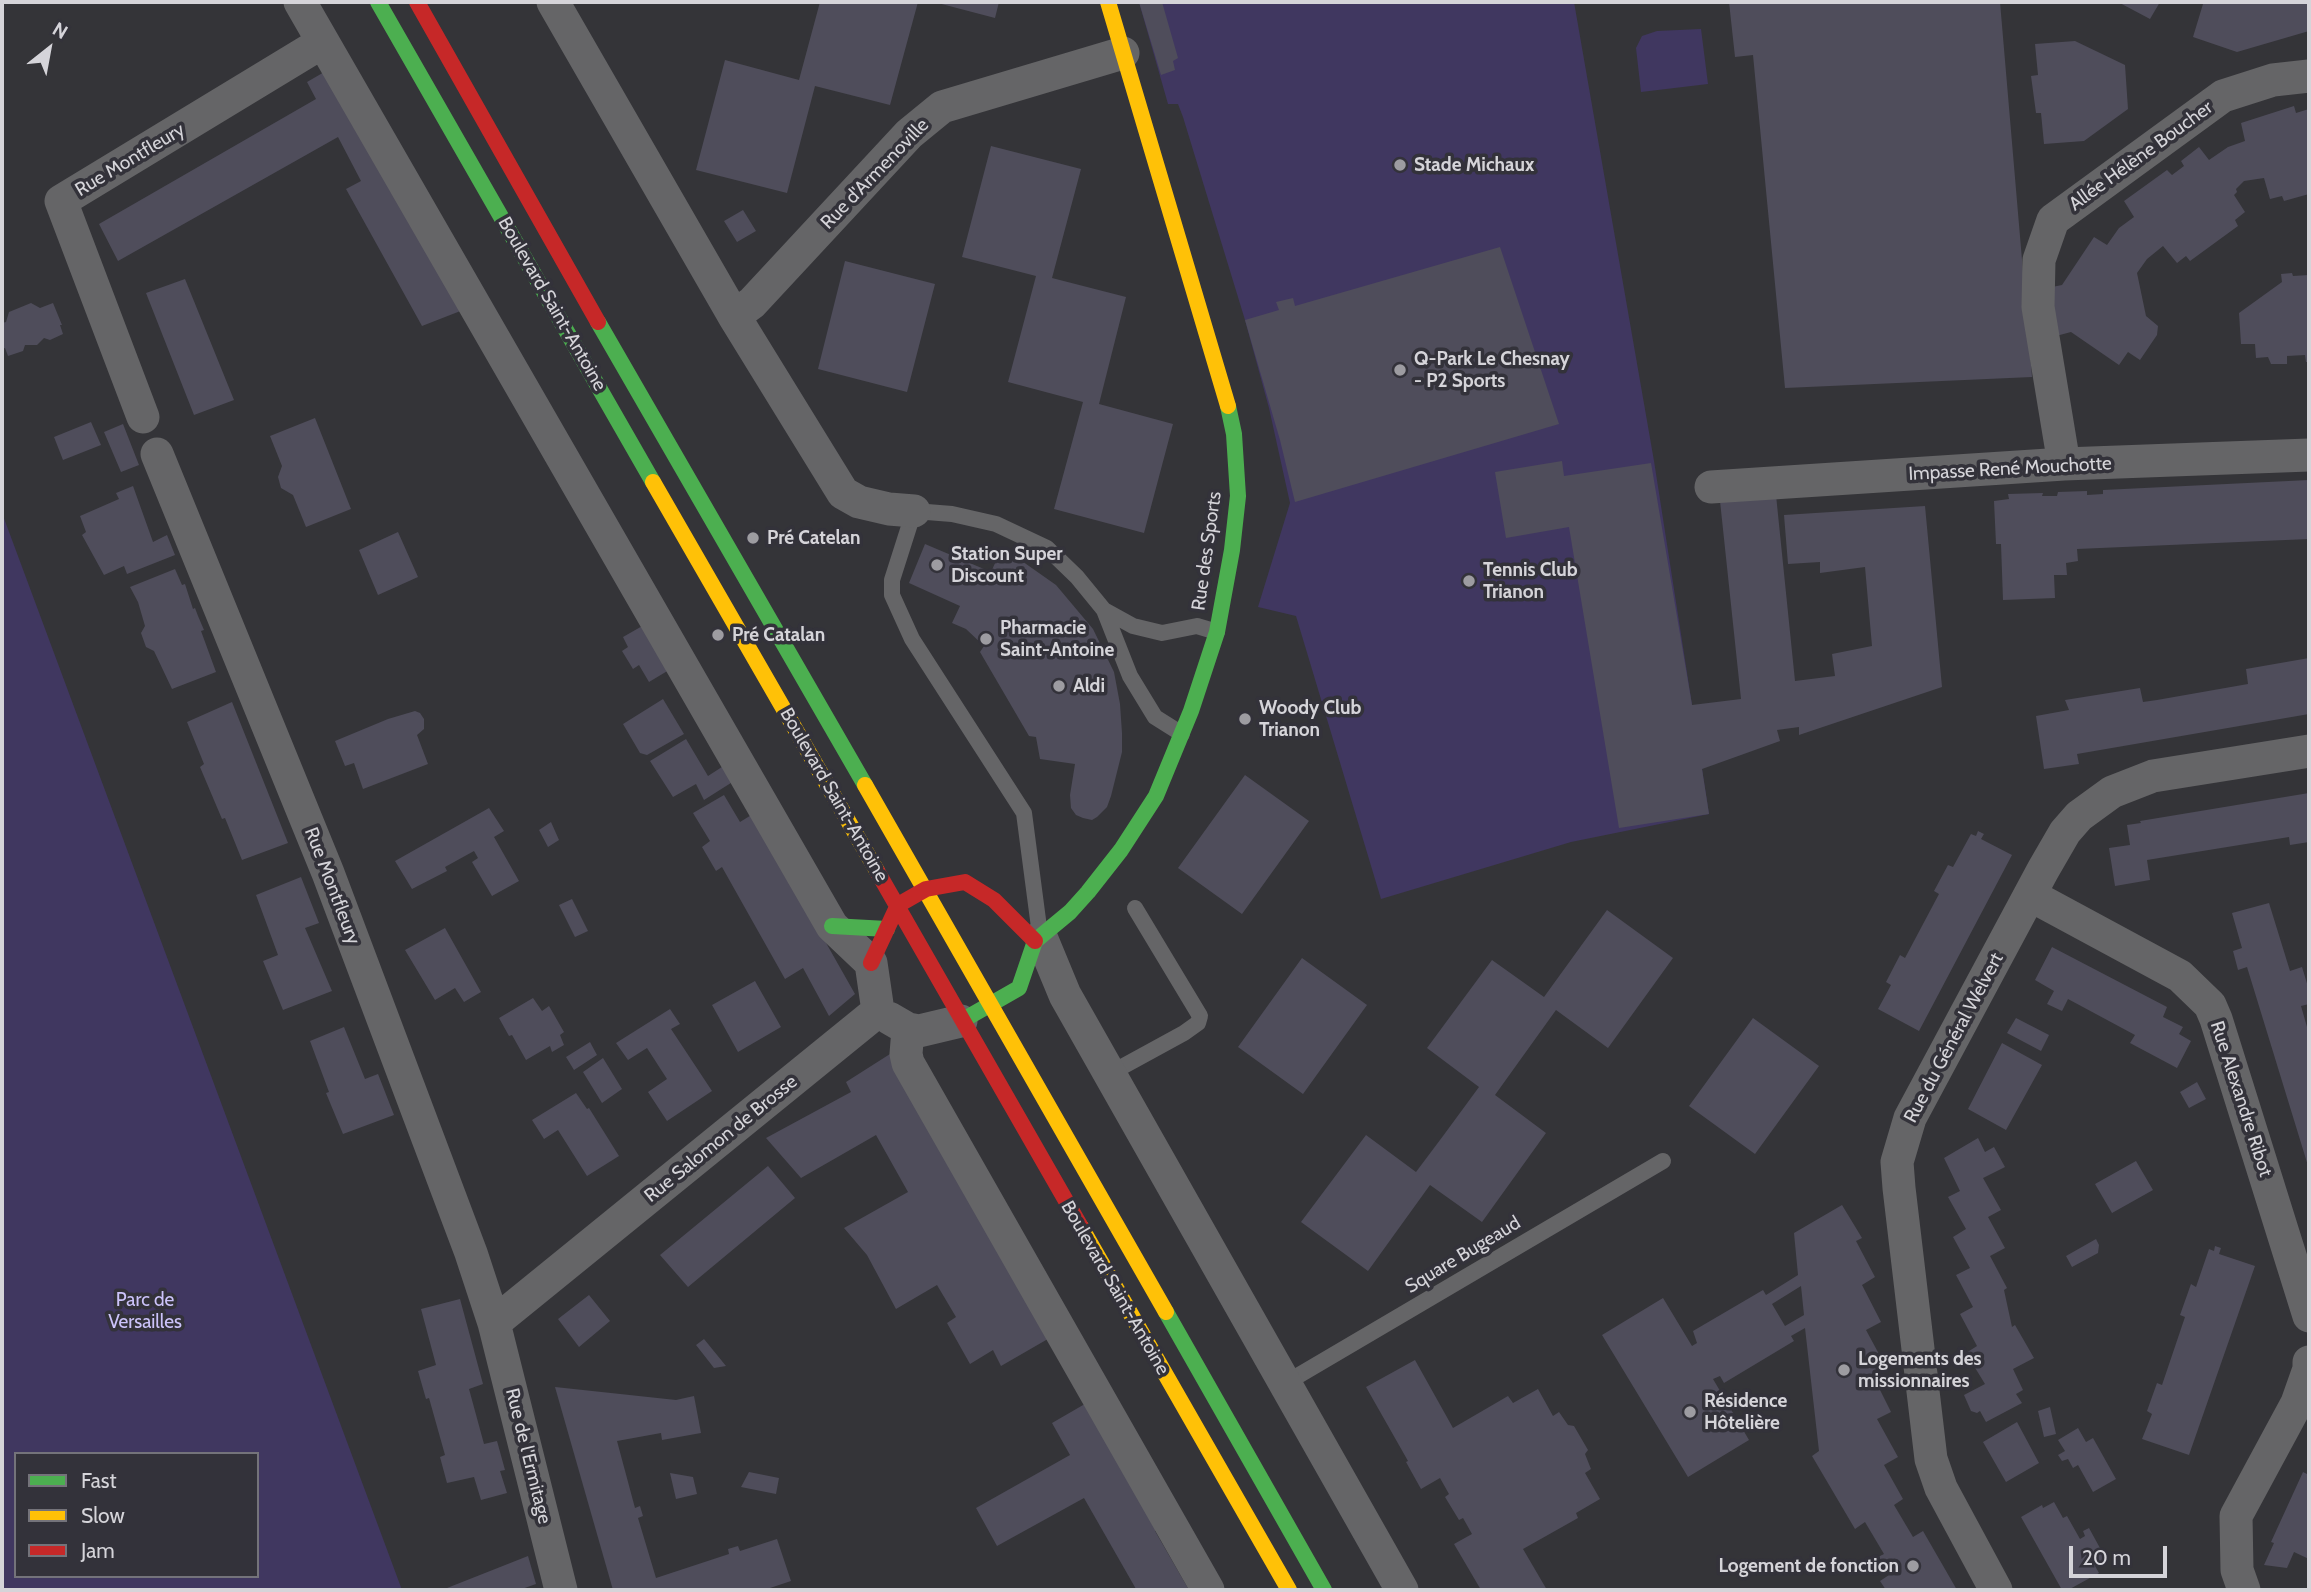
<!DOCTYPE html>
<meta charset="utf-8">
<style>
body{margin:0}
#map{position:relative;width:2311px;height:1592px;overflow:hidden;background:#343438;font-family:Cabin,sans-serif}
canvas{display:block}
.frame{position:absolute;inset:0;border:4px solid #d5d4d9;pointer-events:none}
.legend{position:absolute;left:14px;top:1452px;width:245px;height:126px;box-sizing:border-box;background:#33323a;border:2px solid #74737a;margin:0;padding:9px 12px;list-style:none;font-size:21px;color:#d5d4d9}
.legend li{display:flex;align-items:center;gap:14px;height:35px}
.legend b{width:35px;border:2px solid #74737a}
.north{position:absolute;left:14px;top:14px;width:70px;height:70px;-webkit-text-stroke:5px #33323a;paint-order:stroke;rotate:31deg;font-size:19px;font-weight:700;line-height:28px;text-align:center;color:#d5d4d9}
.north::after{content:'';display:block;margin:auto;width:24px;height:32px;background:#d5d4d9;clip-path:polygon(50% 0,100% 100%,50% 72%,0 100%)}
.scale{position:absolute;left:2069px;top:1546px;width:98px;height:32px;box-sizing:border-box;border:4px solid #d5d4d9;border-top:0;padding-left:9px;font-size:21px;line-height:24px;white-space:nowrap;color:#d5d4d9;-webkit-text-stroke:5px #33323a;paint-order:stroke}
</style>
<div id="map">
<canvas width="2311" height="1592"></canvas>
<div class="frame"></div>
<ul class="legend">
<li><b style="height:9px;background:#4caf50"></b>Fast</li>
<li><b style="height:9px;background:#ffc107"></b>Slow</li>
<li><b style="height:9px;background:#c62828"></b>Jam</li>
</ul>
<div class="north">N</div>
<div class="scale">20 m</div>
</div>
<script>
const g = document.querySelector('canvas').getContext('2d');
g.lineJoin = 'round';
function paint(path, color) { g.fillStyle = color; g.fill(path, 'evenodd'); }
const poly = rows => new Path2D(rows.map(r => 'M' + r).join(''));
function stroke(path, color, width, dash) { g.strokeStyle = color; g.lineWidth = width; g.lineCap = dash ? 'butt' : 'round'; g.setLineDash(dash || []); g.stroke(path); }
function write(font, color, halo, rows, align = 'center') {
  g.font = font + ' Cabin,sans-serif'; g.lineWidth = 7; g.setLineDash([]); g.textBaseline = 'middle'; g.strokeStyle = halo; g.fillStyle = color; for (const [text, x, y, turn = 0] of rows) {
    g.save(); g.translate(x, y); g.rotate((+turn || 0) * Math.PI / 180); g.textAlign = isNaN(turn) ? turn : align; if (halo) g.strokeText(text, 0, 0); g.fillText(text, 0, 0); g.restore();
  }
}
paint(poly([
 [1139,2,1574,2,1654,461,1709,814,1571,842,1381,899,1296,616,1258,607,1290,503,1269,408,1245,320,1183,117,1178,104,1168,104],
 [1701,29,1708,84,1641,92,1636,48,1642,36,1657,31],
 [2,513,402,1590,2,1590],
 [16,1454,257,1454,257,1576,16,1576]
]), '#403760');
paint(poly([
 [820,2,918,2,890,105,815,86,787,193,696,170,725,60,799,80],
 [934,2,999,2,995,18],
 [1139,2,1162,2,1178,58,1173,61,1175,70,1161,75],
 [1729,2,2000,2,2032,377,1785,388,1753,55,1735,57],
 [2118,2,2160,2,2150,19],
 [2197,2,2309,2,2309,31,2237,52,2193,37,2203,4],
 [2075,41,2125,65,2128,109,2084,141,2044,144,2041,113,2036,113,2031,76,2038,75,2035,44],
 [326,71,463,310,422,326,346,189,361,181,338,137,118,261,99,224,316,99,307,82],
 [2294,106,2296,113,2309,109,2309,194,2284,201,2282,196,2270,199,2264,178,2244,181,2236,189,2237,192,2234,195,2245,212,2235,220,2238,226,2190,261,2186,256,2177,263,2163,246,2147,259,2137,273,2146,316,2158,326,2157,335,2140,360,2128,352,2119,365,2071,332,2056,336,2047,288,2062,285,2094,237,2107,245,2119,228,2134,217,2124,201,2167,170,2172,175,2184,166,2181,161,2199,147,2209,160,2228,147,2245,141,2241,123],
 [991,146,1081,169,1052,278,1126,297,1099,404,1173,424,1144,533,1054,509,1083,402,1008,382,1036,276,962,257],
 [743,210,756,231,737,242,724,221],
 [1500,247,1559,424,1295,502,1280,440,1245,320,1279,310,1276,302,1293,298,1295,306],
 [845,261,935,284,907,392,818,369],
 [2292,273,2293,276,2309,275,2309,362,2306,362,2305,355,2287,356,2287,364,2271,364,2268,357,2256,358,2255,344,2241,344,2239,313,2282,282,2281,274],
 [185,279,234,400,194,415,146,293],
 [31,303,40,308,53,303,62,325,60,325,63,334,50,340,44,338,37,345,25,345,23,351,8,356,5,348,2,349,2,323,6,322,9,312],
 [315,418,351,509,306,527,293,495,281,488,278,477,282,466,270,436],
 [91,422,101,445,63,460,54,437],
 [123,424,139,465,121,472,104,432],
 [1562,461,1564,476,1651,463,1692,705,1741,699,1720,501,1776,495,1795,681,1835,676,1832,654,1872,646,1865,567,1820,573,1820,562,1788,564,1784,515,1925,506,1942,687,1799,735,1799,727,1777,730,1780,741,1702,769,1709,814,1619,828,1569,527,1506,538,1495,472],
 [2309,480,2309,539,2077,549,2078,561,2066,563,2067,575,2054,575,2055,598,2003,600,2001,544,1996,544,1994,501,2009,499,2008,494,2043,493,2042,496,2057,496,2058,492,2087,491,2087,495,2103,494,2103,490],
 [133,486,153,542,167,535,175,555,127,574,124,566,104,575,82,535,86,532,80,516,119,499,116,493],
 [398,532,418,577,378,595,359,550],
 [925,544,991,572,1001,550,1019,559,1056,585,1093,629,1114,672,1120,704,1122,733,1122,752,1111,796,1107,807,1097,817,1092,820,1083,818,1076,815,1071,808,1070,795,1075,764,1040,759,1036,737,1029,736,980,652,984,646,966,629,952,623,960,606,909,583],
 [175,569,182,585,185,584,193,609,195,608,198,616,204,630,201,631,216,672,172,689,154,651,146,647,141,633,145,626,138,602,130,587],
 [644,625,669,670,649,682,639,665,633,669,622,651,628,647,623,637],
 [2309,658,2309,714,2077,754,2079,764,2044,769,2036,716,2069,710,2065,700,2140,688,2143,702,2157,700,2248,684,2246,669],
 [663,699,684,734,647,755,640,753,623,724],
 [232,702,288,843,242,860,225,818,222,819,200,767,204,764,187,722],
 [415,711,420,713,424,719,424,729,417,735,428,764,363,789,354,763,345,766,335,741,388,719],
 [686,739,708,776,725,765,734,781,704,800,696,784,673,797,650,761],
 [1245,775,1309,821,1242,914,1178,868],
 [2309,793,2309,842,2290,845,2289,837,2147,860,2150,880,2115,886,2109,848,2130,845,2127,825,2141,823,2140,821],
 [724,795,740,822,753,814,855,994,829,1016,803,968,785,979,722,867,716,871,702,847,710,841,693,813],
 [489,808,504,831,494,837,519,881,492,896,472,862,478,858,474,851,445,867,447,871,412,889,395,861],
 [551,822,559,840,548,847,539,830],
 [1978,831,1984,834,1981,839,2012,855,1919,1031,1878,1009,1891,985,1886,982,1900,955,1905,958,1939,894,1934,891,1948,865,1953,867,1971,834,1976,836],
 [301,877,319,923,305,928,332,991,283,1010,263,961,278,955,256,895],
 [572,899,588,931,575,937,559,905],
 [2269,903,2290,971,2302,967,2309,990,2309,1004,2301,1006,2309,1034,2309,1169,2247,967,2238,970,2233,951,2242,948,2232,913],
 [1607,910,1673,958,1608,1048,1556,1010,1495,1095,1546,1133,1482,1222,1430,1185,1368,1271,1301,1222,1366,1135,1416,1172,1443,1136,1479,1087,1427,1048,1492,960,1544,997],
 [445,928,481,992,464,1002,455,988,435,1000,405,950],
 [2052,947,2167,1007,2163,1017,2183,1027,2179,1034,2191,1041,2177,1068,2130,1043,2135,1035,2068,999,2062,1011,2047,1004,2054,991,2035,980],
 [1302,958,1367,1005,1303,1094,1238,1047],
 [755,981,781,1027,738,1052,712,1005],
 [533,998,542,1011,549,1006,564,1032,560,1035,564,1045,552,1052,550,1046,526,1060,512,1035,509,1036,499,1018],
 [670,1009,680,1024,671,1029,712,1091,667,1121,648,1092,667,1079,647,1048,628,1060,616,1043],
 [1753,1018,1819,1066,1755,1154,1689,1106],
 [2016,1018,2049,1035,2041,1051,2007,1033],
 [344,1027,365,1079,378,1074,394,1115,343,1134,326,1093,329,1092,310,1041],
 [590,1042,597,1055,574,1070,566,1057],
 [2002,1043,2042,1065,2006,1130,1968,1109],
 [890,1054,1053,1336,1001,1366,993,1350,970,1364,947,1323,956,1317,937,1285,896,1309,867,1255,844,1228,908,1192,876,1135,801,1178,766,1138,851,1092,846,1082],
 [603,1058,622,1089,602,1103,583,1072],
 [2197,1082,2206,1099,2189,1108,2180,1092],
 [576,1093,587,1109,589,1108,619,1156,587,1176,558,1130,544,1139,532,1120],
 [1978,1138,1985,1152,1994,1147,2005,1167,1983,1178,2001,1210,1988,1217,2005,1248,1990,1256,2007,1288,2004,1290,2012,1327,2015,1325,2034,1358,2013,1369,2023,1390,2016,1394,2022,1403,1986,1422,1980,1411,1977,1413,1971,1411,1964,1395,1985,1384,1966,1353,1977,1346,1960,1314,1973,1307,1956,1275,1970,1268,1953,1237,1966,1229,1948,1197,1960,1191,1944,1158],
 [2136,1161,2153,1190,2112,1213,2095,1184],
 [768,1166,795,1198,688,1287,660,1255],
 [1842,1205,1862,1238,1856,1241,1875,1277,1862,1285,1881,1322,1866,1330,1886,1367,1872,1374,1891,1412,1877,1419,1898,1457,1884,1465,1903,1499,1894,1505,1913,1537,1923,1531,1957,1590,1897,1590,1895,1588,1886,1590,1880,1581,1889,1575,1878,1557,1884,1554,1865,1522,1855,1529,1812,1456,1819,1451,1805,1328,1791,1336,1794,1341,1724,1383,1720,1376,1713,1379,1749,1440,1688,1477,1602,1335,1663,1298,1692,1346,1697,1343,1693,1331,1763,1290,1766,1295,1798,1275,1794,1233],
 [1801,1286,1804,1315,1785,1326,1772,1304],
 [2096,1239,2099,1245,2098,1253,2072,1267,2066,1256],
 [2215,1246,2221,1248,2219,1254,2255,1266,2189,1455,2142,1439,2152,1414,2147,1411,2157,1383,2162,1385,2185,1317,2180,1315,2191,1284,2196,1287,2209,1249,2214,1251],
 [589,1295,610,1321,579,1347,558,1319],
 [460,1299,483,1384,469,1389,484,1444,497,1441,505,1470,500,1471,507,1493,481,1500,474,1477,447,1483,440,1457,445,1455,429,1398,426,1399,418,1371,436,1365,421,1309],
 [704,1339,726,1366,714,1368,696,1345],
 [1415,1360,1453,1428,1508,1396,1513,1403,1538,1389,1553,1416,1559,1412,1568,1425,1574,1426,1588,1450,1585,1454,1591,1469,1585,1473,1600,1499,1576,1513,1578,1518,1523,1549,1547,1590,1481,1590,1454,1544,1472,1534,1463,1518,1459,1520,1445,1497,1449,1494,1440,1478,1421,1489,1406,1462,1408,1461,1366,1387],
 [555,1387,676,1400,694,1396,701,1433,662,1440,661,1433,617,1441,635,1508,640,1506,643,1516,638,1518,656,1578,729,1554,728,1549,738,1546,740,1551,777,1539,791,1581,764,1590,613,1590],
 [1090,1401,1162,1527,1155,1531,1189,1590,1134,1590,1136,1589,1084,1498,997,1546,976,1508,1070,1455,1052,1423],
 [2050,1407,2056,1434,2044,1437,2038,1411],
 [2017,1422,2039,1463,2006,1482,1983,1442],
 [2078,1428,2086,1442,2093,1438,2116,1479,2093,1492,2078,1465,2073,1468,2068,1459,2062,1461,2058,1455,2065,1451,2058,1440],
 [749,1472,779,1478,776,1494,741,1487],
 [2303,1472,2309,1475,2309,1559,2294,1552,2287,1568,2264,1565,2274,1543,2271,1542],
 [670,1473,693,1477,697,1494,676,1499],
 [2054,1502,2063,1518,2067,1516,2080,1539,2085,1536,2083,1531,2089,1528,2106,1559,2095,1566,2099,1573,2068,1590,2062,1590,2021,1517,2042,1505,2043,1508],
 [528,1556,536,1584,519,1590,442,1590]
]), '#4f4d5b');
stroke(poly([
 [1104,610,1133,626,1162,633,1197,626,1217,632],
 [1040,935,1024,813,912,639,892,595,892,580,914,511,952,514,996,524,1047,548,1077,577,1104,610,1130,676,1155,717,1182,734],
 [1109,1074,1184,1033,1198,1023,1200,1016,1135,908],
 [1284,1384,1663,1161]
]), '#656567', 16);
stroke(poly([
 [300,2,832,926,871,963,878,1011],
 [553,2,734,316,843,493,859,502,889,509,914,511],
 [734,316,752,303,909,134,942,107,1123,53],
 [143,417,61,201,323,42],
 [157,454,328,873,471,1253,494,1323,561,1590],
 [2064,464,2038,307,2039,260,2053,220,2223,96,2273,80,2309,76],
 [1711,487,2064,464,2309,455],
 [2030,895,2180,976,2210,1005,2216,1019,2309,1316],
 [1041,937,1065,995,1402,1590],
 [889,1018,908,1029,919,1031,961,1021],
 [908,1029,906,1054,908,1063,1208,1590],
 [494,1323,878,1011],
 [1996,1590,1941,1488,1931,1459,1899,1188,1897,1162,1910,1118,2043,870,2065,832,2079,816,2112,792,2153,776,2309,751],
 [2244,1590,2237,1570,2236,1516,2297,1403,2309,1369,2309,1362]
]), '#656567', 33);
stroke(poly([
 [378,2,653,482],
 [598,322,865,785],
 [832,926,887,929],
 [963,1020,1019,988,1035,941,1070,912,1088,892,1121,850,1156,796,1191,711,1217,632,1232,550,1238,496,1234,434,1228,406],
 [1166,1312,1324,1590]
]), '#4caf50', 16);
stroke(poly([
 [1108,2,1228,406],
 [653,482,877,871],
 [865,785,1166,1312],
 [1081,1227,1289,1590]
]), '#ffc107', 16);
stroke(poly([
 [417,2,598,322],
 [877,871,1081,1227],
 [871,963,898,905,926,889,965,882,994,900,1035,941]
]), '#c62828', 16);
for (const [x, y, r, color] of [
 [1400,165,7,"#9d9ca1"],
 [1400,370,7,"#9d9ca1"],
 [753,538,7,"#9d9ca1"],
 [937,565,7,"#9d9ca1"],
 [1469,581,7,"#9d9ca1"],
 [718,635,7,"#9d9ca1"],
 [986,639,7,"#9d9ca1"],
 [1059,686,7,"#9d9ca1"],
 [1245,719,7,"#9d9ca1"],
 [1844,1370,7,"#9d9ca1"],
 [1690,1412,7,"#9d9ca1"],
 [1913,1566,7,"#9d9ca1"]
]) { const dot = new Path2D(); dot.arc(x, y, r, 0, 2 * Math.PI); g.fillStyle = color; g.fill(dot); stroke(dot, '#33323a', 2.5); }
write('19px', '#d5d4d9', '#33323a', [
 ["Allée Hélène Boucher",2141,156,-36],
 ["Rue Montfleury",130,160,-31],
 ["Rue d'Armenoville",875,174,-46],
 ["Boulevard Saint-Antoine",552,304,60],
 ["Impasse René Mouchotte",2010,469,-3],
 ["Rue des Sports",1207,551,-82],
 ["Boulevard Saint-Antoine",834,795,60],
 ["Rue Montfleury",332,886,69],
 ["Rue du Général Welvert",1954,1038,-62],
 ["Rue Alexandre Ribot",2241,1099,72],
 ["Rue Salomon de Brosse",721,1139,-39],
 ["Square Bugeaud",1463,1255,-31],
 ["Boulevard Saint-Antoine",1115,1288,60],
 ["Rue de l'Ermitage",528,1456,76]
]);
write('bold 19px', '#d5d4d9', '#33323a', [
 ["Stade Michaux",1414,165],
 ["Q-Park Le Chesnay",1414,359],
 ["- P2 Sports",1414,381],
 ["Pré Catelan",767,538],
 ["Station Super",951,554],
 ["Discount",951,576],
 ["Tennis Club",1483,570],
 ["Trianon",1483,592],
 ["Pharmacie",1000,628],
 ["Saint-Antoine",1000,650],
 ["Pré Catalan",732,635],
 ["Aldi",1073,686],
 ["Woody Club",1259,708],
 ["Trianon",1259,730],
 ["Logements des",1858,1359],
 ["missionnaires",1858,1381],
 ["Résidence",1704,1401],
 ["Hôtelière",1704,1423],
 ["Logement de fonction",1899,1566,"right"]
], 'left');
write('19px', '#ccc3fa', '#33323a', [
 ["Parc de",145,1300],
 ["Versailles",145,1322]
]);
</script>
